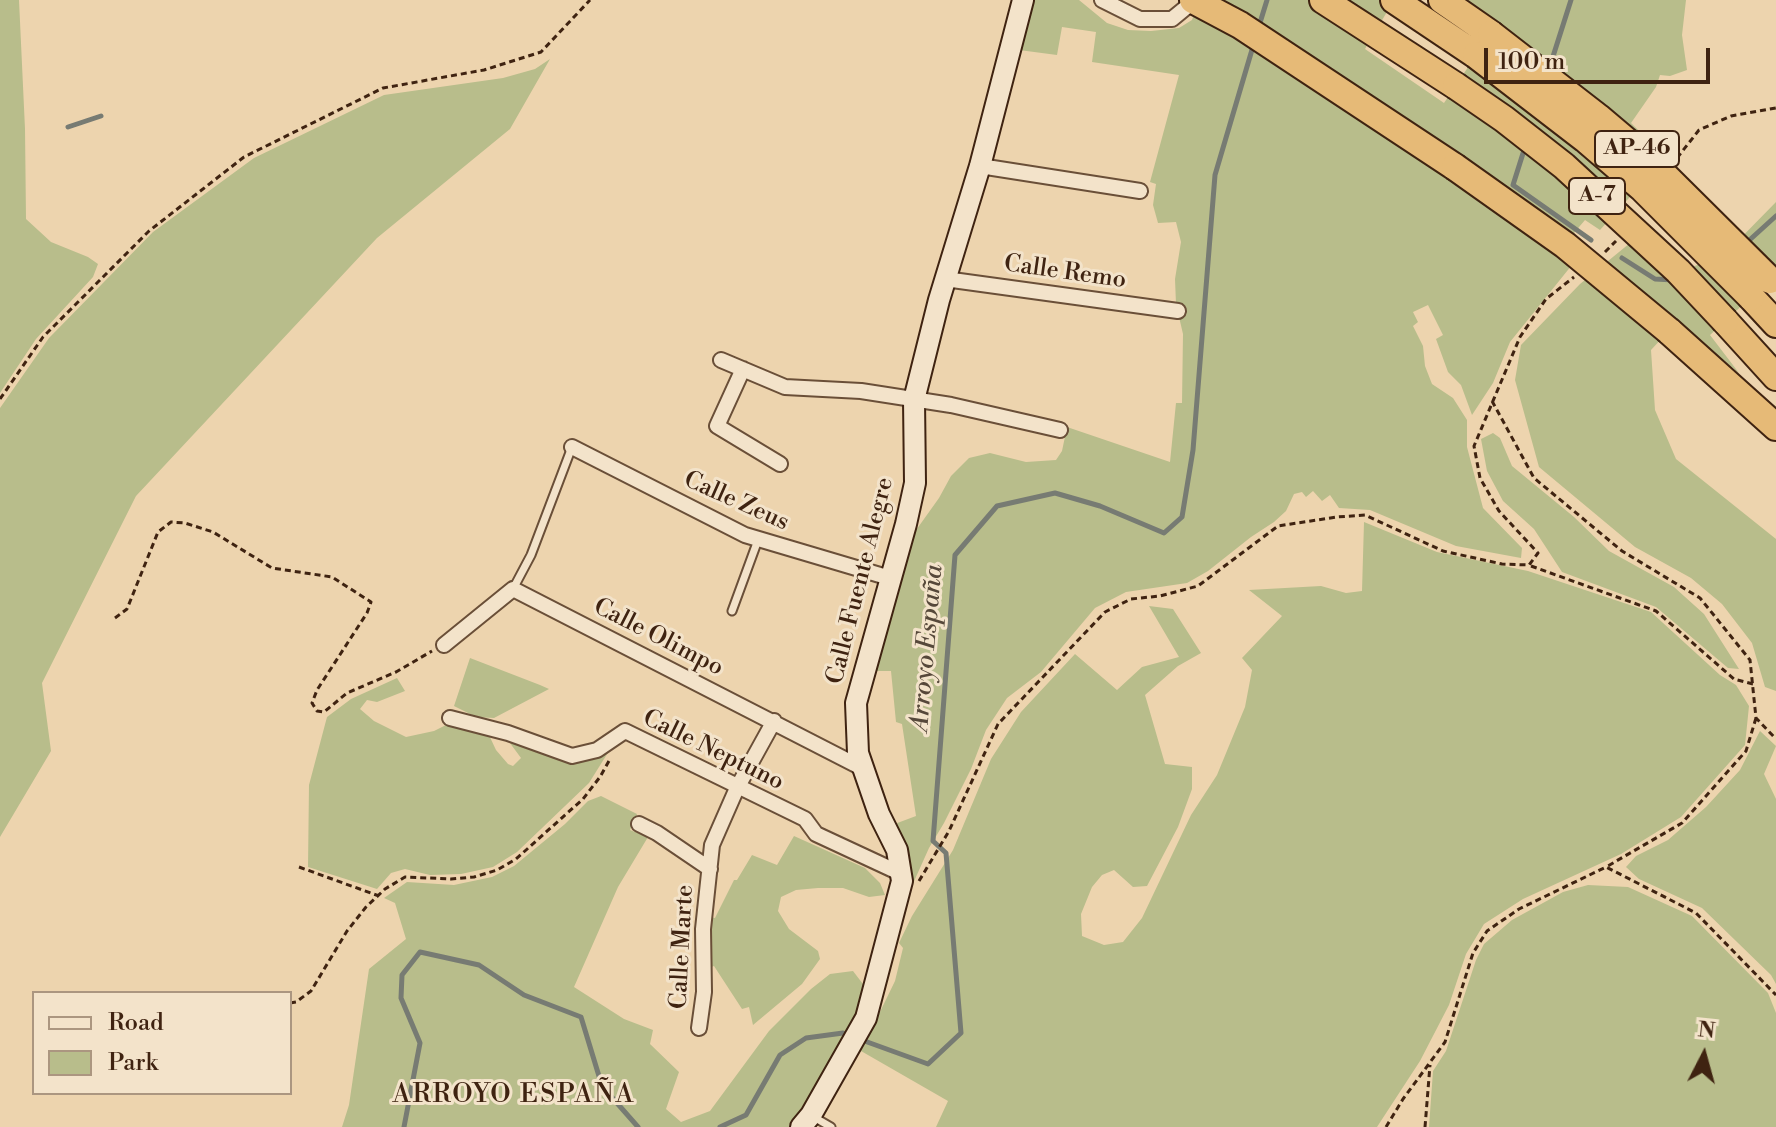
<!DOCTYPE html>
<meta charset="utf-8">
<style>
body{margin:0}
#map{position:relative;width:1776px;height:1127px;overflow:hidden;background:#edd4ae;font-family:"Libre Bodoni",serif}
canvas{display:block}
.legend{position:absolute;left:32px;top:991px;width:260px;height:104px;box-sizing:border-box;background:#f3e3ca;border:2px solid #ab9680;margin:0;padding:10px 14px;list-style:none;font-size:24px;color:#3f2311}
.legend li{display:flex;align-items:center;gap:16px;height:40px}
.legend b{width:40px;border:2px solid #ab9680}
.north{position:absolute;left:1664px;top:1015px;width:80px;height:80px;-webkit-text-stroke:6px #f3e3ca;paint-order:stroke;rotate:6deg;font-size:22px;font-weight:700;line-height:32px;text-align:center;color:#3f2311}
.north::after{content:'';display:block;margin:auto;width:28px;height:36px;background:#3f2311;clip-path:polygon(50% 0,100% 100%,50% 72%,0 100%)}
.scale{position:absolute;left:1484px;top:48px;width:226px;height:36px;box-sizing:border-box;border:4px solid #3f2311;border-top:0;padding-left:10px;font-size:24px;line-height:28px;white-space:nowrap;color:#3f2311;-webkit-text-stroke:6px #f3e3ca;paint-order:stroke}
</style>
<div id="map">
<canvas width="1776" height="1127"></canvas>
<ul class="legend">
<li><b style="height:10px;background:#f3e3ca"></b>Road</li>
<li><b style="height:22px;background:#b8bd8b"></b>Park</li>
</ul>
<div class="north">N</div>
<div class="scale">100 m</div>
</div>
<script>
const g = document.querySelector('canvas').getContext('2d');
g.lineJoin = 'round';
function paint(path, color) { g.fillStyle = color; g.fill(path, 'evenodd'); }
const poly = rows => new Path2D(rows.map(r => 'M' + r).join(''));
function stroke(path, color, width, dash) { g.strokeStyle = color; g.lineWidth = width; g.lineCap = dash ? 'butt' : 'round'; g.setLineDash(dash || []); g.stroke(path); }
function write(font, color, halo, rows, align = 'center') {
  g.font = font + ' "Libre Bodoni",serif'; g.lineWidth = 6; g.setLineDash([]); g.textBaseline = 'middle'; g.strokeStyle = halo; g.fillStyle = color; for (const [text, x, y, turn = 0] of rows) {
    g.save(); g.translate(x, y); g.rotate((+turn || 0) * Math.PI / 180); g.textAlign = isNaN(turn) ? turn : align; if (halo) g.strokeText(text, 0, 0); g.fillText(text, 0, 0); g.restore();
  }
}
paint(poly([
 [0,0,19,0,25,129,26,219,51,242,88,257,98,264,93,277,36,339,0,393],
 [1030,0,1079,0,1107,23,1128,30,1151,31,1179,28,1192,20,1199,0,1394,0,1365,49,1444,103,1497,24,1462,0,1686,0,1682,35,1687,70,1670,76,1660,75,1656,87,1631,123,1666,157,1600,230,1585,220,1574,233,1588,245,1510,342,1493,383,1472,415,1461,385,1448,372,1436,339,1443,335,1428,305,1413,312,1418,322,1413,326,1423,346,1425,366,1432,384,1453,398,1467,420,1467,447,1483,508,1522,548,1521,558,1456,546,1370,510,1339,508,1330,495,1322,501,1313,491,1306,497,1302,492,1294,494,1286,511,1274,522,1251,537,1208,571,1187,583,1126,592,1095,608,1041,672,1007,698,986,730,971,769,944,823,929,848,911,888,907,890,892,825,916,816,902,724,896,722,891,671,873,671,880,659,881,643,910,535,914,533,939,498,951,476,969,458,990,453,1026,462,1056,460,1062,451,1067,427,1170,462,1176,403,1182,403,1183,334,1176,304,1175,279,1181,242,1176,222,1158,223,1153,205,1156,184,1150,182,1179,75,1092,62,1096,32,1062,27,1057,55,1019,50],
 [550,59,510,129,377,238,136,496,42,683,51,751,0,837,0,408,49,338,153,232,254,158,384,95,503,78,535,69],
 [1776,202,1776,274,1710,335,1739,373,1677,322,1651,350,1655,410,1676,459,1776,539,1776,691,1765,687,1752,643,1722,604,1691,578,1635,547,1539,467,1515,380,1521,345,1580,284,1630,243,1688,269,1727,252],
 [1493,433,1500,438,1512,466,1574,517,1609,551,1674,587,1704,614,1739,669,1728,668,1656,607,1562,572,1534,529,1503,501,1487,471,1481,439],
 [1364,522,1437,552,1528,571,1651,612,1720,675,1736,685,1749,706,1745,745,1681,817,1621,854,1523,899,1484,924,1466,954,1449,1005,1420,1061,1377,1127,936,1127,948,1101,861,1051,895,981,903,948,899,943,912,916,953,850,991,759,1021,712,1075,654,1117,690,1142,667,1179,657,1149,606,1173,609,1201,653,1178,666,1145,695,1165,764,1192,767,1192,789,1178,827,1147,886,1133,887,1114,870,1102,875,1092,887,1081,914,1082,936,1104,945,1123,942,1142,918,1191,815,1217,775,1245,707,1252,670,1242,658,1282,616,1249,590,1321,586,1346,593,1362,591],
 [470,658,540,685,549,689,494,718,476,717,454,706],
 [397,678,405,691,377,702,367,700,360,709,374,721,406,737,434,731,448,724,488,733,496,750,508,764,513,766,521,758,507,739,566,760,586,760,609,751,589,783,517,852,493,867,461,874,430,875,405,869,391,873,377,889,308,867,309,785,327,717,351,699],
 [1760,731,1776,746,1764,774,1776,799,1776,984,1771,975,1702,908,1639,879,1626,867,1636,856,1668,840,1706,807,1740,770],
 [601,796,637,814,630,830,648,837,618,887,574,987,624,1019,653,1030,650,1044,679,1072,666,1109,681,1122,710,1111,769,1031,811,989,830,974,853,971,866,988,860,1010,794,1127,342,1127,349,1105,369,969,406,939,395,903,384,898,407,882,454,885,492,877,514,866,565,824,588,801],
 [794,836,865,868,880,883,885,895,869,897,843,888,818,888,796,890,781,897,778,911,789,929,818,951,820,959,802,984,753,1025,749,1007,742,1009,714,966,706,969,709,917,715,918,734,880,737,880,752,855,777,865],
 [1588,885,1628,887,1692,916,1768,993,1776,1013,1776,1127,1429,1127,1433,1071,1446,1051,1476,960,1484,944,1512,920,1563,892]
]), '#b8bd8b');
stroke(poly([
 [1259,26,1267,0],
 [1549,69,1571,0],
 [68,127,101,116],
 [1525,147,1513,185,1591,240],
 [1744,245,1776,216],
 [1622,258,1655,279,1674,280],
 [859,1039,928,1064,961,1033,946,853,933,841,955,555,997,506,1055,493,1100,506,1164,533,1182,517,1193,450,1215,175,1254,43],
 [404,1127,420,1043,401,998,402,975,420,952,479,965,524,995,581,1017,602,1086,638,1127],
 [720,1127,746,1115,780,1055,806,1038,843,1033,849,1036]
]), '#777b73', 5);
const lane = poly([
 [513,589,531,555,572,447],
 [732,611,758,540],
 [812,1116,831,1127]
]);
const street = poly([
 [1102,0,1140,19,1172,19,1189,5,1190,0],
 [980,166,1140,191],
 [945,279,1178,311],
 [721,360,785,387,861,391,951,405,1060,430],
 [743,369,717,426,780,464],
 [572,447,745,535,890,578],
 [444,645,513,589,862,768],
 [450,718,508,733,572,756,597,750,625,731,805,819,816,834,902,874],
 [639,824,657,833,710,869],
 [699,1028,704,992,703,929,712,845,737,788,774,721]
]);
const secondary = poly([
 [801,1127,811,1115,866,1018,902,881,897,850,879,814,858,753,856,703,906,524,915,483,914,400,939,300,980,166,1023,0]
]);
const highway = poly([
 [1193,0,1240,25,1455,167],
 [1323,0,1456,86],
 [1394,0,1476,55],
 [1442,0,1491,34],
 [1751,297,1776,324],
 [1725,321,1776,377],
 [1669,331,1776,427]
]);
stroke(lane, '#6a4f38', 11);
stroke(street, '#6a4f38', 18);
stroke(secondary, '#3f2311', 24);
stroke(highway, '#3f2311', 30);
stroke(poly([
 [1677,158,1699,130,1731,116,1776,108],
 [1605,252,1616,241],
 [0,399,43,337,149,231,244,157,383,88,484,70,541,52,590,0],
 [1492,401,1534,478,1622,551,1700,598,1750,660,1756,718,1776,739],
 [1531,566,1656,611,1734,679,1753,684],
 [115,618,127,609,158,532,171,522,185,523,213,532,272,568,332,577,371,602,367,613,317,690,312,703,317,711,324,712,347,693,396,672,432,651],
 [1756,718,1746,751,1682,823,1606,867,1696,913,1776,995],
 [299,867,379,896],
 [919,881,949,831,998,724,1105,612,1131,599,1160,596,1198,586,1278,526,1337,517,1365,515,1443,551,1502,564,1529,565,1538,553,1499,511,1480,478,1474,446,1520,337,1546,299,1574,277],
 [290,1003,296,1002,311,991,347,931,366,907,385,889,405,877,451,879,474,877,497,870,516,859,583,799,600,777,610,759],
 [1386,1127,1403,1099,1445,1042,1473,953,1487,931,1519,909,1606,867],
 [1425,1127,1430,1065]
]), '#3f2311', 3, [6, 4]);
stroke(lane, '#f3e3ca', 7);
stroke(street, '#f3e3ca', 14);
stroke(secondary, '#f3e3ca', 20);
stroke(highway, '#e6ba77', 26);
const highwayBridge = poly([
 [1491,34,1598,117,1650,161,1770,280],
 [1476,55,1585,139,1643,189,1751,297],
 [1456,86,1504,119,1564,166,1678,271,1725,321],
 [1455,167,1565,245,1669,331]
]);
stroke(highwayBridge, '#3f2311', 30, []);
stroke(highwayBridge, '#e6ba77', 26);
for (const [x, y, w] of [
 [1637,149,84],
 [1597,196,56]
]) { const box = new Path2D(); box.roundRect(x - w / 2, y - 18, w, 36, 6); g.fillStyle = '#f3e3ca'; g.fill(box); stroke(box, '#3f2311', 2); }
write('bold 22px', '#3f2311', null, [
 ["AP-46",1637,149],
 ["A-7",1597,196]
]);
write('24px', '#3f2311', '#f3e3ca', [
 ["Calle Remo",1065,273,8],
 ["Calle Zeus",736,502,24],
 ["Calle Fuente Alegre",861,581,-76],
 ["Calle Olimpo",658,638,27],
 ["Calle Neptuno",713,751,26],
 ["Calle Marte",683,947,-87]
]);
write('italic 26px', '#56483a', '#f3e3ca', [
 ["Arroyo España",928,648,-85]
]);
g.letterSpacing = '2px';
write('26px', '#3f2311', '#f3e3ca', [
 ["ARROYO ESPAÑA",514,1096]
]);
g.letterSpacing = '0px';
</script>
